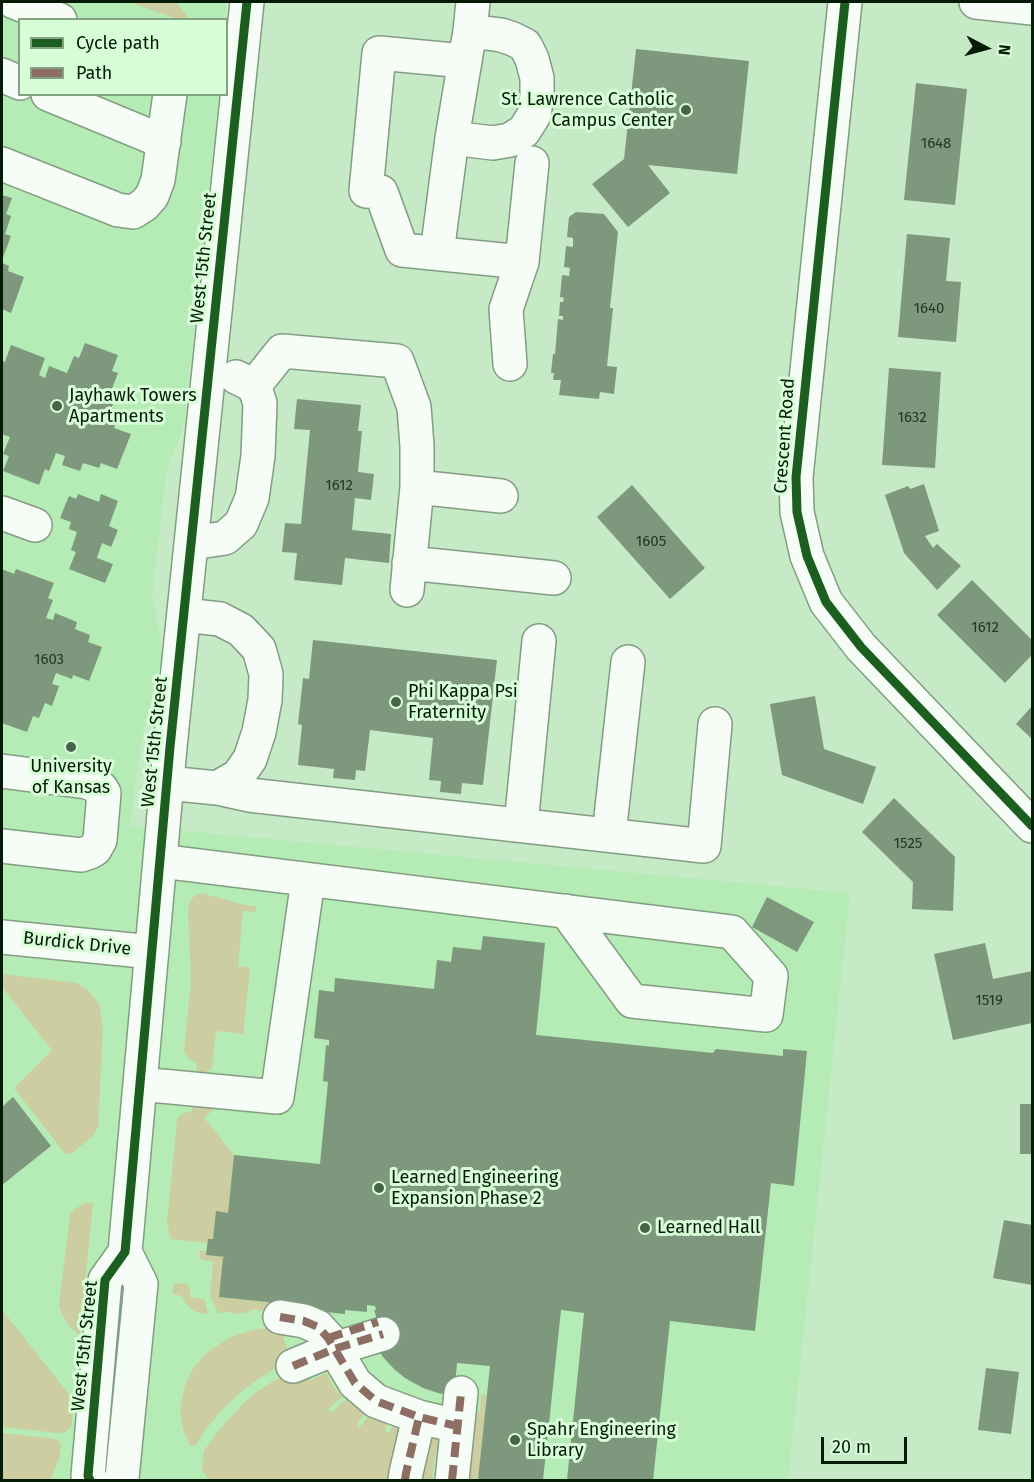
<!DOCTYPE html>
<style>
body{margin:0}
#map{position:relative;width:1034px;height:1482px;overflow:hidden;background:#c6e9c6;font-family:"Fira Sans",sans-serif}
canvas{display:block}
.frame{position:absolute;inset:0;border:3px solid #041b05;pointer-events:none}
.legend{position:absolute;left:18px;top:18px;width:210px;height:78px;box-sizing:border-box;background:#d8fed7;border:2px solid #83a383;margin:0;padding:8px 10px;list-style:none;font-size:18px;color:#041b05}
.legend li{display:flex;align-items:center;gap:12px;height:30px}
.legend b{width:30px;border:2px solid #83a383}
.north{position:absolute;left:956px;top:18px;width:60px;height:60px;-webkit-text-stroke:4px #d8fed7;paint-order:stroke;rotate:96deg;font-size:16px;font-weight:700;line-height:24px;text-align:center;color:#041b05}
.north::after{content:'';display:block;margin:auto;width:21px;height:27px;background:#041b05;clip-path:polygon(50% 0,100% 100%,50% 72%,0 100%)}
.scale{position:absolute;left:821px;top:1437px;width:86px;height:27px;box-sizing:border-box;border:3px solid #041b05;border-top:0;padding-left:8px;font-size:18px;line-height:21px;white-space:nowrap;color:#041b05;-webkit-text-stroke:4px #d8fed7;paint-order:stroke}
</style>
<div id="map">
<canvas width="1034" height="1482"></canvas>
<div class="frame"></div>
<ul class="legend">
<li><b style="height:8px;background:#1b5e20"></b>Cycle path</li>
<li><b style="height:8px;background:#8d6e63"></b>Path</li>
</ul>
<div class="north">N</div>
<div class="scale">20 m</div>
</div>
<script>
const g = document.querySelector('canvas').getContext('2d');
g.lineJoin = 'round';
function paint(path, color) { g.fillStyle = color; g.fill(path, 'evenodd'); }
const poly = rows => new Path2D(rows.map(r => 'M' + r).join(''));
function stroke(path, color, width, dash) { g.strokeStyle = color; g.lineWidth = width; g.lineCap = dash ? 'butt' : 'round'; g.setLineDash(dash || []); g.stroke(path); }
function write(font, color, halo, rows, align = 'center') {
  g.font = font + ' "Fira Sans",sans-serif'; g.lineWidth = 6; g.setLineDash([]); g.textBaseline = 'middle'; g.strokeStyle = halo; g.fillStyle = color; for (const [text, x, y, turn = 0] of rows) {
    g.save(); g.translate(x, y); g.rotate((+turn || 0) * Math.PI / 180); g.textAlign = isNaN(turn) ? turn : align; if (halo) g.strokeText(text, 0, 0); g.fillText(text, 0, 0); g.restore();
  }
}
paint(poly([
 [2,2,226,2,225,19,20,20,20,94,219,95,184,423,180,439,170,459,166,474,152,595,161,643,162,658,142,736,130,826,850,893,788,1480,2,1480]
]), '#b5ebb4');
paint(poly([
 [130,2,176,2,189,19,177,19],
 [202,893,244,905,256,906,256,912,243,911,238,966,250,968,243,1034,216,1031,212,1068,205,1074,196,1073,197,1063,189,1059,184,1051,191,980,188,908,193,897],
 [2,974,77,983,88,990,99,1004,103,1027,98,1127,93,1136,71,1154,66,1154,63,1151,14,1088,52,1050,2,987],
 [193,1101,210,1102,215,1108,204,1118,234,1155,228,1213,216,1212,213,1239,208,1239,207,1243,171,1239,167,1223,177,1120,181,1114,192,1111],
 [85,1203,93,1203,80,1335,71,1328,67,1322,61,1312,59,1305,70,1215,75,1209],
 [200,1250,206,1251,206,1255,225,1257,223,1259,219,1297,306,1306,258,1311,257,1309,250,1310,249,1312,232,1314,231,1312,218,1313,210,1294,213,1263,212,1261,202,1260,199,1257],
 [174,1283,187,1284,190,1289,190,1297,204,1299,208,1314,196,1312,186,1304,182,1296,173,1294],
 [2,1310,68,1393,71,1399,73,1413,71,1427,65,1432,58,1433,2,1427],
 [281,1325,285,1343,289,1355,278,1367,261,1377,242,1391,220,1412,206,1429,195,1446,190,1446,183,1429,180,1408,186,1383,194,1367,209,1351,231,1337,253,1330],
 [324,1370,309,1379,312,1380,326,1373,336,1390,342,1397,328,1409,331,1413,349,1397,365,1413,357,1424,360,1427,371,1412,388,1423,385,1431,389,1433,395,1422,403,1425,397,1480,209,1480,202,1470,204,1451,218,1431,244,1403,252,1395,272,1382,289,1373],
 [481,1395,487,1395,478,1480,469,1480,473,1441,466,1439,474,1411,480,1412],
 [421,1431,441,1437,435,1457,432,1480,411,1480],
 [2,1433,56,1439,59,1441,61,1445,59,1458,50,1480,2,1480]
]), '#cccda1');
paint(poly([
 [636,49,749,61,737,174,648,165,670,193,628,227,592,184,624,159],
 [916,83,967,89,955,205,904,200],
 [2,195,12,198,6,214,11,216,5,234,11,236,2,260],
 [576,212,604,214,618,232,610,308,613,308,607,366,617,367,614,394,600,392,599,399,559,395,561,380,553,380,554,373,551,373,553,354,555,354,558,319,563,320,563,316,559,316,560,302,563,302,564,298,560,297,562,275,569,276,570,268,564,267,566,246,573,247,573,238,567,237,569,217],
 [907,234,950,238,946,281,961,282,956,342,898,337],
 [2,263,9,266,8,271,24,277,11,313,2,309],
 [85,343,118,355,112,371,118,373,111,391,117,393,107,420,116,423,114,428,131,434,117,469,101,463,99,468,83,463,80,471,62,465,65,456,56,453,49,471,45,469,39,485,3,471,9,456,3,454,10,437,2,434,2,360,5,362,11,345,45,358,39,375,45,378,49,366,67,373,74,356,79,358],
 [889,368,941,372,935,468,882,465],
 [297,399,361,405,358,431,362,431,358,472,374,474,371,500,355,498,352,530,391,534,389,563,345,558,342,585,294,580,297,553,282,552,285,523,301,524,310,430,294,429],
 [924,484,939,531,925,536,933,548,937,544,961,566,937,590,904,553,885,495,908,486,910,489],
 [632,485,705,568,670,599,597,517],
 [78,494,99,502,101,494,118,501,109,526,118,530,111,547,102,543,97,558,113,564,105,583,69,569,76,552,71,550,77,532,69,529,71,522,60,518,69,496,76,499],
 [2,569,14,574,16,569,54,583,48,598,53,600,46,618,53,620,55,613,77,622,75,629,90,635,88,642,102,647,89,681,73,675,72,679,56,673,52,684,59,686,52,706,45,703,39,718,33,716,27,732,2,723],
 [972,580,1032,640,1032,655,1005,683,937,615],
 [313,640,497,660,483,785,462,783,461,794,440,792,441,781,429,780,433,738,370,730,365,771,356,770,355,780,333,778,334,769,298,765,302,725,298,724,303,678,309,679],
 [815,696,824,749,876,767,863,804,782,775,770,704],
 [1032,706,1032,739,1016,724],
 [894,798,955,857,953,911,912,909,913,882,862,832],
 [767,897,814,922,797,952,752,927],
 [483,936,545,943,536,1035,713,1053,716,1049,783,1056,783,1049,807,1051,794,1186,771,1183,755,1331,670,1321,653,1480,567,1480,584,1313,561,1310,543,1480,478,1480,490,1366,457,1363,454,1396,438,1393,423,1388,405,1378,394,1369,383,1357,378,1350,380,1328,374,1310,376,1310,375,1306,367,1305,367,1312,345,1310,345,1314,305,1310,306,1306,219,1297,223,1258,225,1257,206,1255,208,1239,213,1239,216,1211,228,1213,234,1155,320,1164,328,1082,323,1081,326,1045,329,1046,329,1040,314,1038,319,990,334,992,335,978,434,989,437,960,451,962,453,947,481,950],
 [985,943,993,979,1032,971,1032,1023,953,1040,934,954],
 [13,1097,51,1146,2,1185,2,1107],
 [1020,1104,1032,1104,1032,1154,1020,1154],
 [1004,1220,1032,1225,1032,1285,993,1278],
 [986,1368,1019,1372,1011,1434,978,1430]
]), '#7d987d');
const minor = poly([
 [14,2,60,20],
 [845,2,796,477,797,512,807,556,826,602,861,647,1032,826],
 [976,2,1032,8],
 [464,61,379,53,366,191,381,192,402,250,522,262,532,163],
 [2,75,20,83],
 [48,94,164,142],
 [452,138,493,143,510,140,524,131,534,115,537,95,537,78,532,59,525,45,513,39,501,35,470,31],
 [2,164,118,210,133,212,144,205,152,196,158,180,170,94],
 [437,253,452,138,470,31,473,2],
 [510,364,506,309,522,262],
 [254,386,282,351,397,361,414,407,417,446,417,487,407,590],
 [417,487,501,496],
 [2,513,35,525],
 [192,543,225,538,241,524,252,498,258,456,260,403,254,386,236,377],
 [409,563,554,578],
 [2,771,87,782,101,788,104,793,100,840,95,849,90,852,81,855,2,846],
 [167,783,217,788,238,776,250,759,259,732,265,700,266,674,259,649,241,630,220,619,184,615],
 [217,788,249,795,704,846,715,724],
 [521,825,539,641],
 [609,835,628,662],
 [160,861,732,932,771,976,766,1015,632,1001,566,911],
 [2,937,152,952],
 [140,1084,277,1097,308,880],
 [280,1317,304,1321,318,1327,328,1338,355,1383,376,1401,419,1417,457,1426],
 [293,1366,334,1349,383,1334],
 [90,1480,88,1476,105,1280,125,1252,170,747,247,2],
 [120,1480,122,1478,141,1284,125,1252],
 [405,1480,406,1473,419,1417],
 [452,1480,461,1393]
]);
stroke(minor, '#829d82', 36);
stroke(minor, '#f6fcf6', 33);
stroke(poly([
 [280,1317,304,1321,318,1327,328,1338,355,1383,376,1401,419,1417,457,1426],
 [328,1338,378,1322],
 [293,1366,334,1349,383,1334],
 [405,1480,406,1473,419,1417],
 [452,1480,461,1393]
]), '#8d6e63', 8, [15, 8]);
stroke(poly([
 [845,2,796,477,797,512,807,556,826,602,861,647,1032,826],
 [90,1480,88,1476,105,1280,125,1252,170,747,247,2]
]), '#1b5e20', 9);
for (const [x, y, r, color] of [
 [686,110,6,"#486349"],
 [57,406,6,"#486349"],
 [396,702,6,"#486349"],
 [71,747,6,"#486349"],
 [379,1188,6,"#486349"],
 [645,1228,6,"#486349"],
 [515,1440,6,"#486349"]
]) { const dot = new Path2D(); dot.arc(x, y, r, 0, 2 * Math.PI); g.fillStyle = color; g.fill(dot); stroke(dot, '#d8fed7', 2); }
write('15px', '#223a23', null, [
 ["1648",936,144],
 ["1640",929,309],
 ["1632",912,418],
 ["1612",339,486],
 ["1605",651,542],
 ["1612",985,628],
 ["1603",49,660],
 ["1525",908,844],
 ["1519",989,1001]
]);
write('18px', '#041b05', '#d8fed7', [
 ["St. Lawrence Catholic",674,100,"right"],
 ["Campus Center",674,121,"right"],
 ["Jayhawk Towers",69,396],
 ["Apartments",69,417],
 ["Phi Kappa Psi",408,692],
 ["Fraternity",408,713],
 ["University",71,767,"center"],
 ["of Kansas",71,788,"center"],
 ["Learned Engineering",391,1178],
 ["Expansion Phase 2",391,1199],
 ["Learned Hall",657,1228],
 ["Spahr Engineering",527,1430],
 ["Library",527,1451]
], 'left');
write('18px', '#041b05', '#d8fed7', [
 ["West 15th Street",204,258,-84],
 ["Crescent Road",785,436,-86],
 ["West 15th Street",155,742,-84],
 ["Burdick Drive",77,944,6],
 ["West 15th Street",85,1346,-84]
]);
</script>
